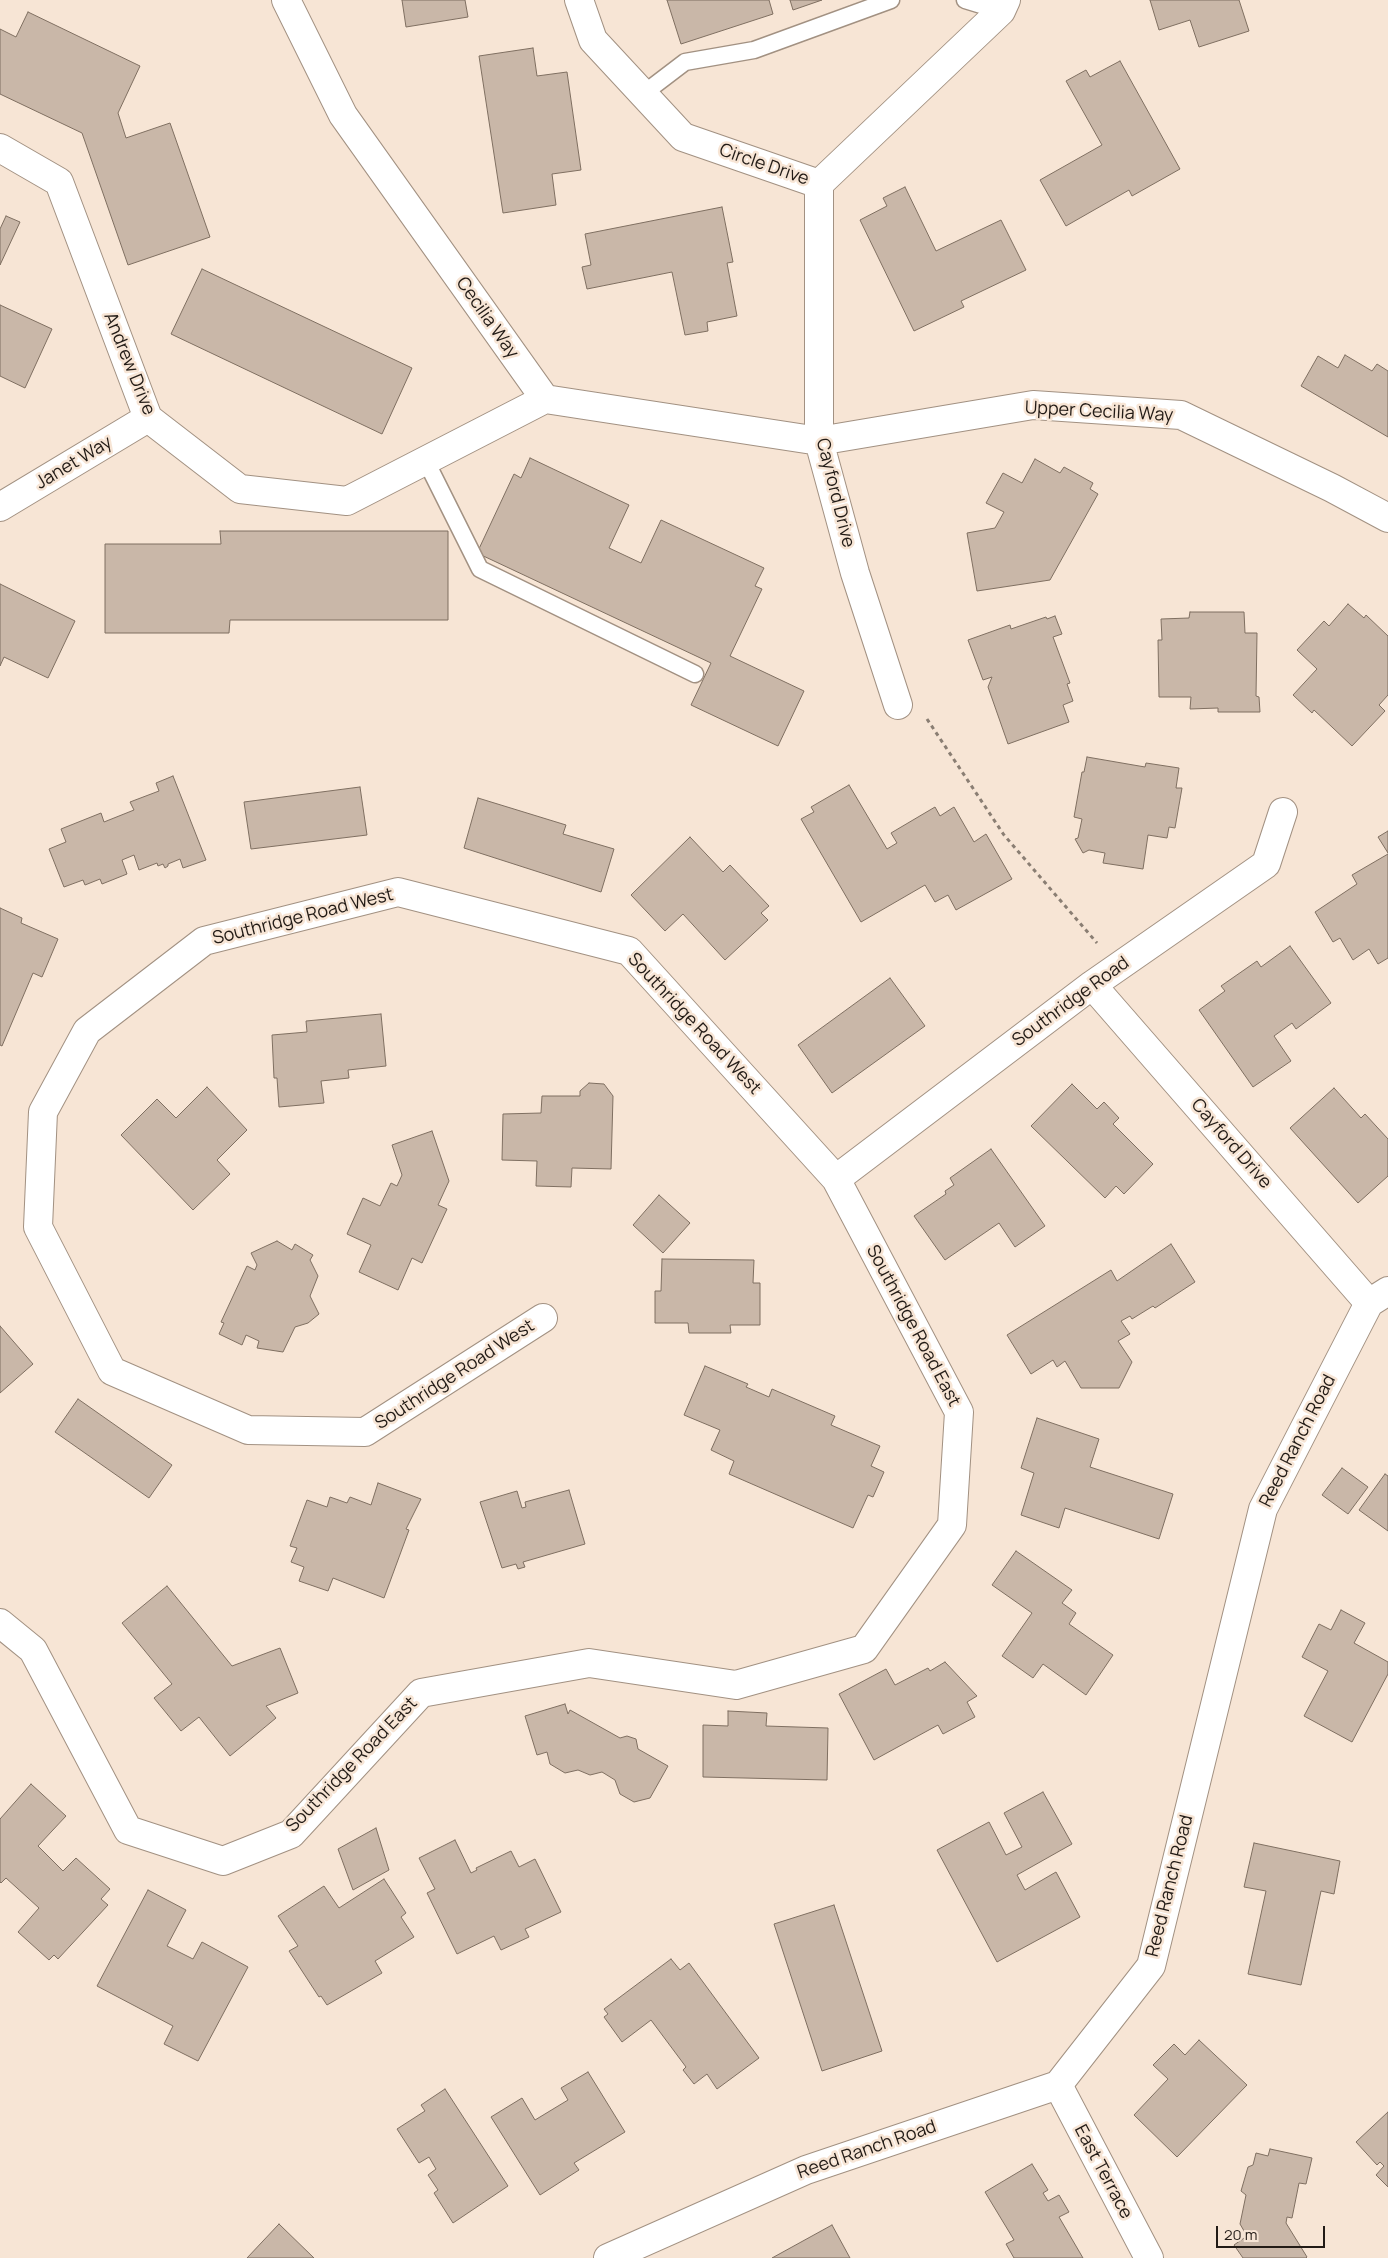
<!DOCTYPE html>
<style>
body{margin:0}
#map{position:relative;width:1388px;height:2258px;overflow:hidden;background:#f7e5d5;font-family:Manrope,sans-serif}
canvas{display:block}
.scale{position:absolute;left:1216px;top:2226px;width:109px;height:22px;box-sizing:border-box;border:2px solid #221b16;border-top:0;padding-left:6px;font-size:15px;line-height:18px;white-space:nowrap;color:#221b16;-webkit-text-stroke:4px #f7e5d5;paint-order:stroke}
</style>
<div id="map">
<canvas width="1388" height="2258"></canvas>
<div class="scale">20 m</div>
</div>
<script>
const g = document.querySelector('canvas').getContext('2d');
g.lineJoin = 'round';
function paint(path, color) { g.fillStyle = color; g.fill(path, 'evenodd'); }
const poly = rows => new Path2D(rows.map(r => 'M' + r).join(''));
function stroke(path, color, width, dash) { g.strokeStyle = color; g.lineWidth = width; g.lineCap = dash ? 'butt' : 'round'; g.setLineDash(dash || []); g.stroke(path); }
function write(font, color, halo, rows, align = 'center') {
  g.font = font + ' Manrope,sans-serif'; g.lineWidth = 5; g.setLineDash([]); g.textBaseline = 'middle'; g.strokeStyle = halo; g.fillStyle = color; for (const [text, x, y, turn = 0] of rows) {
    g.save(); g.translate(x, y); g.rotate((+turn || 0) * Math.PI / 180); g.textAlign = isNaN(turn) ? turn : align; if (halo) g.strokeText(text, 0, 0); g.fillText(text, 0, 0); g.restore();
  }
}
const building = poly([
 [402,0,465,0,468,17,406,27,402,0],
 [667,0,769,0,773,14,681,44,667,0],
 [790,0,822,0,793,10,790,0],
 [1150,0,1239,0,1249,31,1199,47,1190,20,1159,30,1150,0],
 [28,12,140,66,118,113,126,138,170,123,210,237,128,265,82,133,0,94,0,29,16,37,28,12],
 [533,48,537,76,567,72,581,170,552,174,556,205,503,213,479,56,533,48],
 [1120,61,1180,169,1132,196,1129,190,1066,226,1040,180,1102,145,1066,81,1086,70,1090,77,1120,61],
 [905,187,936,251,1001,220,1026,270,961,301,964,307,914,331,860,220,887,206,883,198,905,187],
 [722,207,733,262,727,263,737,316,707,322,708,331,685,335,672,272,587,289,582,267,591,265,585,234,722,207],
 [6,216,20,222,0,265,0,229,6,216],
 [202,269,412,368,382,434,171,334,202,269],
 [0,305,52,329,25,388,0,376,0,305],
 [1345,355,1372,371,1377,364,1388,371,1388,437,1301,386,1318,356,1338,368,1345,355],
 [530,458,629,505,609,548,641,563,661,520,764,568,755,586,762,589,730,656,804,691,778,746,691,705,711,663,477,553,514,474,521,478,530,458],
 [1035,459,1060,473,1064,467,1093,483,1090,489,1098,494,1050,580,977,591,967,533,995,528,1004,512,986,503,1003,473,1022,483,1035,459],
 [220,531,448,531,448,620,230,620,229,633,105,633,105,544,221,544,220,531],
 [0,584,75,621,48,678,4,657,0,666,0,584],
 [1348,604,1364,618,1366,615,1388,636,1388,695,1379,705,1385,711,1352,746,1314,710,1312,713,1293,695,1317,669,1297,650,1324,621,1329,626,1348,604],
 [1190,612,1244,612,1245,633,1257,633,1256,696,1259,697,1260,712,1218,712,1218,708,1190,709,1191,697,1159,697,1158,640,1162,640,1161,619,1189,618,1190,612],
 [1055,616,1062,634,1053,637,1070,683,1067,684,1073,701,1063,705,1069,722,1008,744,988,687,992,677,983,680,968,640,1010,625,1011,629,1046,617,1047,619,1055,616],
 [1087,757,1145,767,1146,763,1179,768,1176,788,1182,788,1175,828,1169,827,1167,838,1148,835,1143,869,1103,863,1105,853,1089,850,1083,853,1075,839,1078,838,1082,819,1074,817,1082,772,1084,772,1087,757],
 [173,776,206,860,183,868,180,859,168,864,168,866,165,868,163,864,158,866,157,863,139,870,134,855,122,860,127,874,102,884,100,879,85,885,83,880,64,887,49,849,66,842,61,829,101,813,104,822,134,810,130,802,159,791,156,783,173,776],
 [849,785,887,849,897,843,891,833,935,807,940,816,954,807,974,842,986,834,1012,879,956,910,948,895,935,902,925,885,861,922,801,819,814,812,811,807,849,785],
 [360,787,367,835,251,849,244,802,360,787],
 [478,798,566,825,563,834,614,849,601,892,464,848,478,798],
 [1388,831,1388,853,1378,837,1388,831],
 [690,837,723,872,730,865,769,906,761,913,768,920,725,960,683,914,665,931,631,895,690,837],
 [1388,854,1388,958,1378,964,1369,949,1353,960,1340,938,1333,942,1315,912,1357,884,1352,875,1388,854],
 [0,908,22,918,21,923,58,939,42,977,33,973,2,1046,0,1045,0,908],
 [1290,946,1331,1003,1296,1029,1292,1023,1274,1036,1291,1061,1253,1087,1199,1010,1225,991,1221,986,1257,961,1261,967,1290,946],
 [890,978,925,1026,832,1093,798,1045,890,978],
 [381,1014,386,1066,348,1070,349,1078,321,1081,324,1103,279,1107,277,1078,274,1078,272,1035,307,1032,306,1021,381,1014],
 [589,1083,604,1084,613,1096,611,1169,572,1168,571,1187,536,1186,537,1161,502,1160,503,1114,541,1113,542,1096,580,1096,580,1091,589,1083],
 [1072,1084,1097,1109,1104,1102,1119,1118,1113,1124,1153,1164,1124,1194,1116,1186,1105,1198,1031,1126,1072,1084],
 [207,1087,247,1130,217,1160,230,1174,193,1210,121,1135,157,1099,176,1118,207,1087],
 [1334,1088,1361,1118,1365,1114,1388,1139,1388,1176,1358,1203,1290,1128,1334,1088],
 [432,1131,449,1181,438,1205,447,1209,422,1263,412,1258,398,1290,359,1272,371,1245,347,1234,363,1198,380,1206,391,1183,397,1186,402,1175,392,1145,432,1131],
 [991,1149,1045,1226,1015,1247,999,1223,945,1260,914,1216,946,1194,945,1191,954,1185,950,1178,991,1149],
 [659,1195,690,1223,663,1253,633,1225,659,1195],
 [277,1241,292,1250,295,1244,313,1255,310,1260,318,1276,310,1296,319,1314,308,1323,295,1327,283,1352,257,1348,259,1341,246,1335,242,1345,219,1334,224,1323,221,1322,247,1266,255,1270,257,1265,251,1253,277,1241],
 [1171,1244,1195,1282,1155,1308,1153,1306,1132,1319,1130,1316,1121,1321,1130,1334,1118,1341,1132,1362,1119,1388,1081,1388,1065,1361,1057,1367,1053,1360,1031,1374,1007,1335,1111,1270,1117,1281,1171,1244],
 [662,1259,754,1260,753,1283,760,1283,760,1325,730,1325,731,1333,689,1333,688,1323,655,1323,655,1291,661,1291,662,1259],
 [0,1326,33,1364,0,1393,0,1326],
 [705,1366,748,1384,746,1387,769,1397,772,1389,835,1416,831,1425,880,1446,871,1466,884,1472,873,1497,868,1495,853,1528,729,1474,734,1461,711,1450,720,1430,684,1415,705,1366],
 [78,1399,172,1465,149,1498,55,1432,78,1399],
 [1037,1418,1099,1439,1090,1467,1173,1494,1159,1539,1065,1508,1059,1528,1021,1515,1034,1473,1021,1468,1037,1418],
 [1342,1468,1368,1487,1348,1514,1322,1495,1342,1468],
 [1385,1474,1388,1476,1388,1531,1359,1510,1385,1474],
 [378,1483,421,1499,406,1529,409,1530,384,1598,333,1578,328,1591,299,1581,304,1567,291,1562,297,1548,290,1546,307,1500,327,1507,330,1497,347,1503,350,1497,371,1505,378,1483],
 [569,1490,585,1544,523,1562,525,1567,518,1569,516,1564,502,1568,480,1502,517,1491,522,1508,526,1507,525,1502,569,1490],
 [1016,1551,1072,1590,1062,1603,1076,1613,1069,1624,1113,1655,1086,1695,1043,1664,1033,1678,1002,1656,1032,1613,992,1585,1016,1551],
 [167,1586,232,1666,280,1648,298,1693,266,1706,276,1718,230,1756,199,1717,181,1731,154,1698,172,1684,122,1623,167,1586],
 [1341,1610,1365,1623,1354,1643,1388,1662,1388,1674,1352,1742,1304,1716,1328,1671,1302,1657,1319,1624,1331,1630,1341,1610],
 [945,1662,977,1696,967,1702,975,1717,943,1734,938,1725,874,1760,839,1694,886,1669,895,1685,928,1668,930,1671,945,1662],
 [565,1704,568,1714,570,1710,620,1738,627,1736,636,1739,638,1749,668,1766,650,1798,634,1802,620,1794,615,1780,602,1772,590,1775,578,1770,565,1773,550,1764,547,1752,537,1755,525,1716,565,1704],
 [728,1711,767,1713,766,1726,828,1728,827,1780,703,1777,703,1725,728,1726,728,1711],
 [31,1784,66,1816,38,1846,63,1871,76,1858,110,1889,101,1899,108,1905,58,1959,54,1955,49,1960,18,1932,39,1908,6,1878,1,1883,0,1882,0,1819,31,1784],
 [1043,1792,1072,1844,1017,1875,1025,1890,1056,1872,1080,1917,997,1962,937,1850,989,1822,1006,1855,1022,1847,1004,1813,1043,1792],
 [376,1828,389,1870,353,1890,338,1849,376,1828],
 [455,1840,471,1873,477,1870,476,1868,511,1851,519,1867,535,1859,561,1912,525,1929,529,1937,501,1950,494,1936,457,1954,427,1893,435,1889,419,1858,455,1840],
 [1254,1843,1340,1861,1334,1894,1321,1891,1301,1985,1248,1974,1266,1891,1244,1887,1254,1843],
 [384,1879,406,1913,401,1917,414,1937,375,1961,382,1973,327,2005,321,1996,319,1997,289,1951,298,1946,278,1916,324,1886,339,1908,384,1879],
 [148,1890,186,1910,167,1946,193,1959,202,1942,248,1967,198,2061,164,2044,173,2026,97,1986,148,1890],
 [834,1905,882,2051,822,2071,774,1924,834,1905],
 [671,1959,680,1970,689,1963,759,2058,717,2089,707,2074,694,2084,683,2070,686,2067,651,2020,622,2042,604,2017,608,2014,604,2009,671,1959],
 [1199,2040,1247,2085,1177,2157,1134,2115,1168,2079,1153,2065,1174,2044,1185,2055,1199,2040],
 [588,2072,625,2132,574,2163,579,2170,540,2195,491,2117,522,2098,535,2120,568,2100,561,2088,588,2072],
 [445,2089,508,2186,453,2223,434,2193,438,2190,428,2175,436,2169,429,2157,419,2163,397,2129,425,2111,421,2105,445,2089],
 [1388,2112,1388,2187,1376,2175,1384,2166,1380,2162,1377,2165,1356,2142,1388,2112],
 [1270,2149,1312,2158,1306,2184,1299,2183,1292,2218,1287,2217,1286,2223,1307,2257,1306,2258,1243,2258,1234,2245,1247,2236,1240,2224,1246,2195,1241,2191,1248,2167,1253,2165,1256,2153,1268,2156,1270,2149],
 [1032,2164,1048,2190,1043,2193,1048,2201,1059,2195,1069,2212,1059,2217,1083,2258,1014,2258,1006,2244,1014,2240,985,2192,1032,2164],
 [279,2224,314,2258,247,2258,279,2224],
 [832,2225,850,2258,772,2258,832,2225]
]);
paint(building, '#c9b7a8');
stroke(building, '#7f6f61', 1);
const service = poly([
 [965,0,1001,11],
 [643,94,685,62,754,50,891,0],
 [426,461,480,569,695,674]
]);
const minor = poly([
 [286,0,343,115,545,399,819,441,1033,405,1181,415,1332,488,1388,518],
 [579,0,593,40,683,137,819,184],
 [0,148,59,182,148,418,240,489,347,501,545,399],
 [819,184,819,441,855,573,898,705],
 [819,184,1001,11,1006,0],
 [0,507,148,418],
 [1092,985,1369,1303],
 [836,1179,1092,985,1266,864,1283,812],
 [0,1623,33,1650,128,1830,223,1861,291,1834,421,1693,589,1663,736,1685,864,1649,952,1525,959,1412,836,1179,629,951,398,892,204,941,87,1031,43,1112,38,1227,112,1371,248,1430,365,1432,543,1318],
 [1058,2085,1149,2258]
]);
const tertiary = poly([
 [608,2258,806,2170,1058,2085,1151,1966,1263,1509,1369,1303,1388,1291]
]);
stroke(service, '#a29182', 19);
stroke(minor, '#a29182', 30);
stroke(tertiary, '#a29182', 30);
stroke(poly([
 [927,719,1004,835,1097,943]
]), '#8a7e73', 3, [4, 4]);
stroke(service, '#fff', 16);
stroke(minor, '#fff', 28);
stroke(tertiary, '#fff', 28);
write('18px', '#221b16', '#f7e5d5', [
 ["Circle Drive",764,165,19],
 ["Cecilia Way",487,318,55],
 ["Andrew Drive",129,364,68],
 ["Upper Cecilia Way",1099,412,3],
 ["Janet Way",74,463,-31],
 ["Cayford Drive",835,493,76],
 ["Southridge Road West",303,917,-14],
 ["Southridge Road",1071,1002,-36],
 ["Southridge Road West",694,1024,47],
 ["Cayford Drive",1231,1144,49],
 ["Southridge Road East",913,1326,62],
 ["Southridge Road West",455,1375,-33],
 ["Reed Ranch Road",1298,1441,-63],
 ["Southridge Road East",352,1765,-46],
 ["Reed Ranch Road",1170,1886,-76],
 ["Reed Ranch Road",867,2150,-19],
 ["East Terrace",1103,2172,62]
]);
</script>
